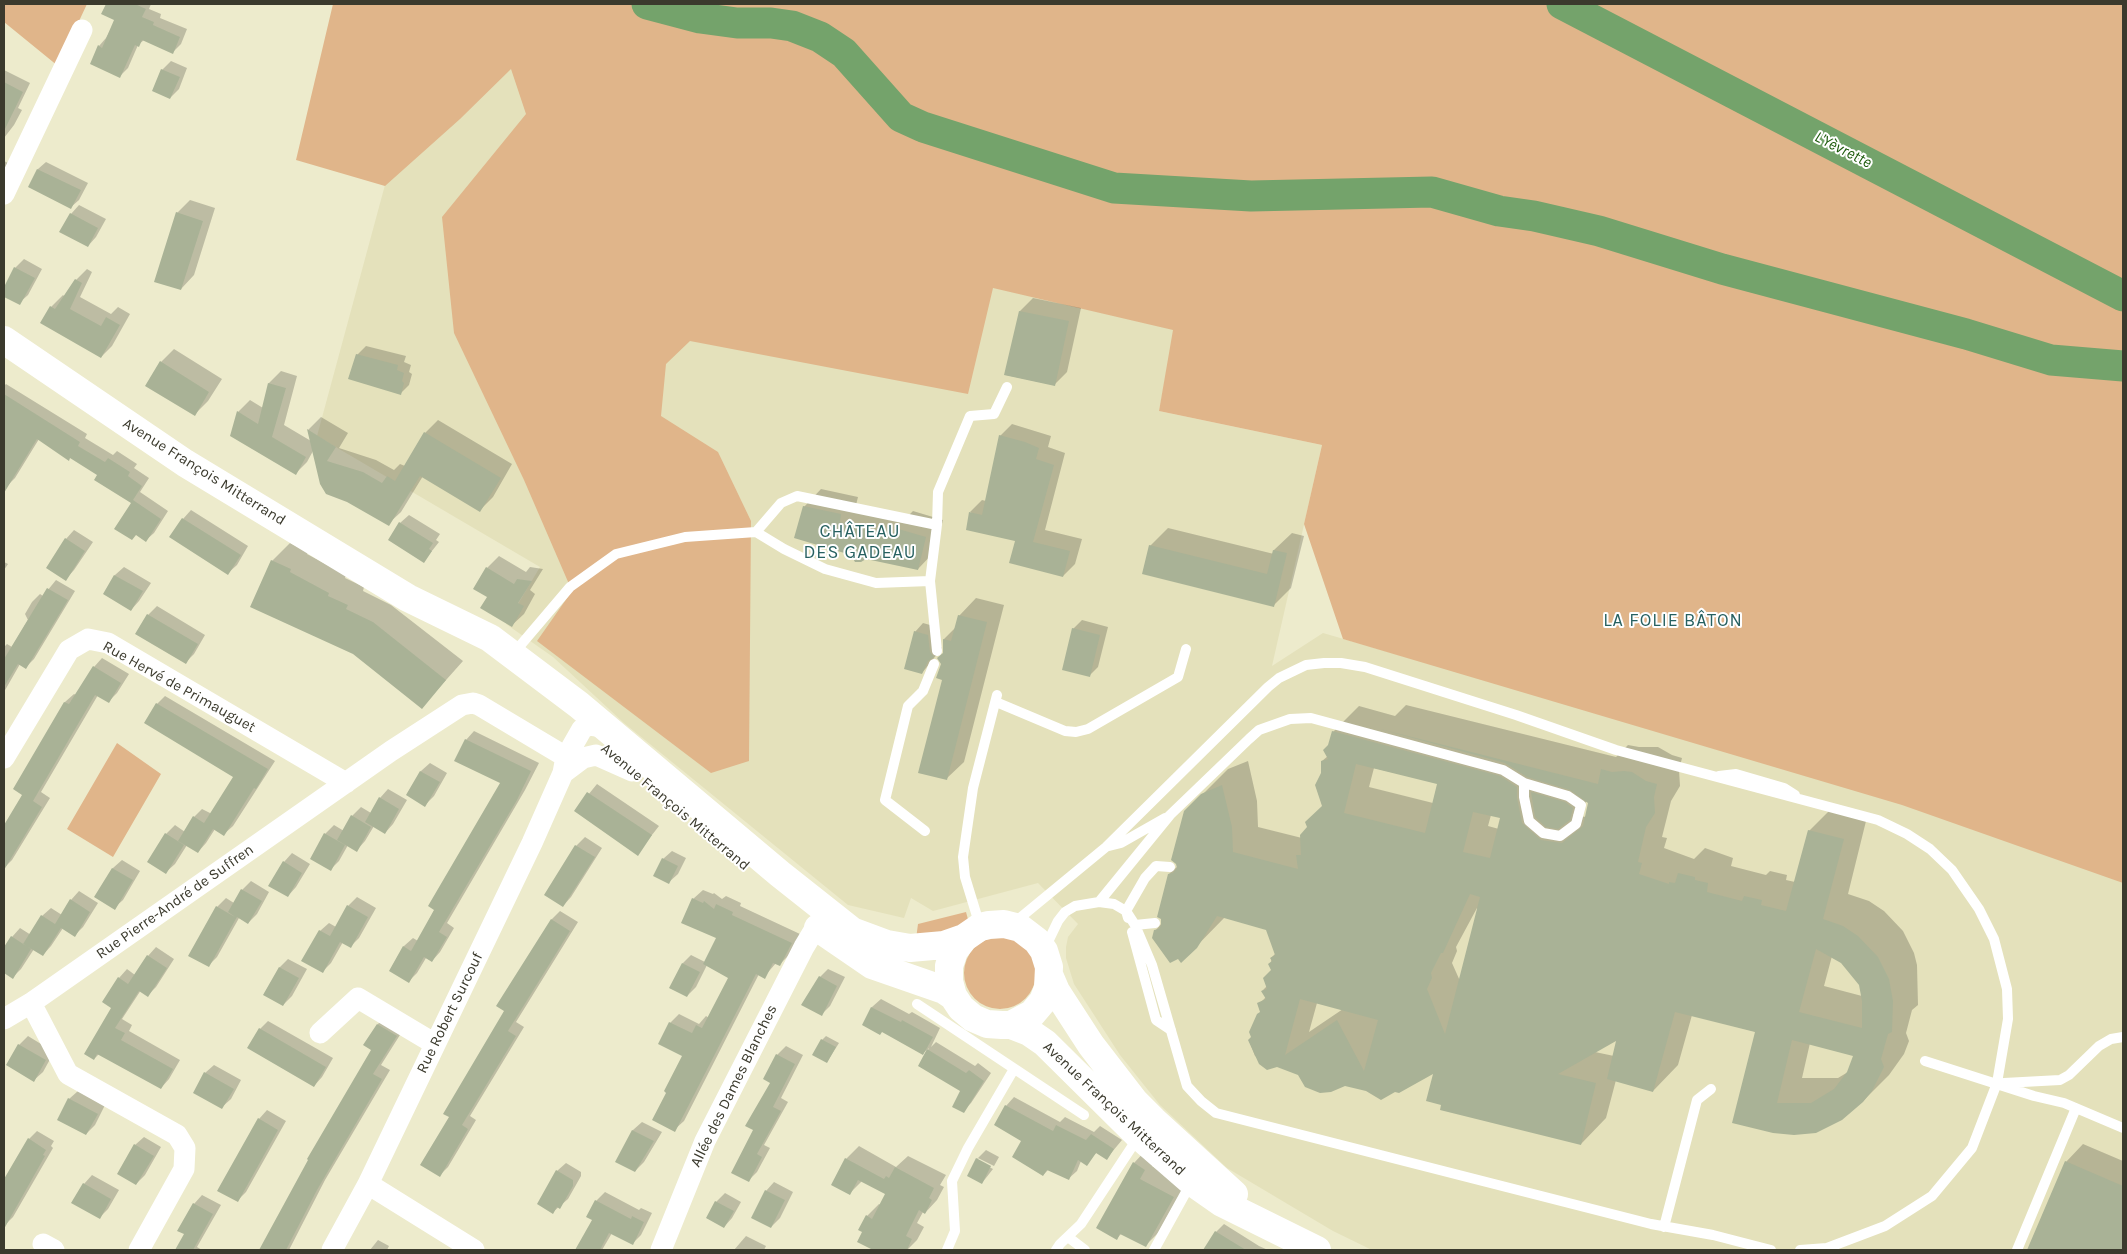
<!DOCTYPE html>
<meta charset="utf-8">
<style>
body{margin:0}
#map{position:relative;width:2127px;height:1254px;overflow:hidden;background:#edebcc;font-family:Karla,sans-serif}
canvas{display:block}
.frame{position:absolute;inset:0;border:5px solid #3b3a2d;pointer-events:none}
</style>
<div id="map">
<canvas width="2127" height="1254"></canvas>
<div class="frame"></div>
</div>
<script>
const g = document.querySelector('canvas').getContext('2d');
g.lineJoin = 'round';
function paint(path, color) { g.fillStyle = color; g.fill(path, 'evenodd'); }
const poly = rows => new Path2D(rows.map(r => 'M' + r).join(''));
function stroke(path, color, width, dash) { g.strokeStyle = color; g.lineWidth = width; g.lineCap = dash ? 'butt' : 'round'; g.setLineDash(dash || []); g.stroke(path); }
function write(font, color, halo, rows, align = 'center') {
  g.font = font + ' Karla,sans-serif'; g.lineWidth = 4; g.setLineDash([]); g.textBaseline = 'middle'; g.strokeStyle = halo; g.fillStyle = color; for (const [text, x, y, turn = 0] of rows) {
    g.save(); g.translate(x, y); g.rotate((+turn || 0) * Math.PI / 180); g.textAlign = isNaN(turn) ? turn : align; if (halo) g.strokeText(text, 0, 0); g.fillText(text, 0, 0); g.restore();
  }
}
paint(poly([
 [434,4,1198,211,1159,411,1322,445,1272,666,1323,633,1984,825,2123,883,2123,1250,1372,1250,1333,1231,1227,1168,1160,1105,1120,1055,1074,984,1066,958,1066,947,1068,937,1078,924,1038,883,933,911,911,898,904,918,848,905,624,723,553,657,506,624,540,567,317,436]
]), '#e4e1bb');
paint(poly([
 [4,4,87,4,58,66,4,22],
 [333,4,2123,4,2123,883,1902,805,1343,639,1304,524,1322,445,1159,411,1173,330,993,288,968,394,690,341,666,364,661,416,718,452,751,521,749,761,711,773,537,641,572,591,524,480,454,333,442,217,526,114,511,69,460,119,385,186,296,160],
 [117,743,161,774,113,857,67,829],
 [966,912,969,923,951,933,916,939,918,924],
 '964 973a36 36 0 1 1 72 0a36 36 0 1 1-72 0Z'
]), '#e0b58a');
paint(poly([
 [107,4,151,4,149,9,161,14,160,18,187,29,181,44,173,52,144,40,138,45,128,68,120,76,99,46,106,38,116,19,103,14],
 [171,61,187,68,179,89,170,98,162,70],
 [4,70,30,83,18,108,22,110,14,125,4,138],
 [4,161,8,163,4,172],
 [46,162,88,183,79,200,71,207,29,187,38,169],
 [190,200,215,208,194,275,181,289,177,213],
 [79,205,106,219,96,237,88,246,71,214],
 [24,259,42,269,28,295,19,303,4,295,4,289,15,268],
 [87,269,92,272,80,297,111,314,118,307,130,314,112,346,101,357,41,322,51,307,63,295,65,297,76,280],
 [1033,298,1081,308,1067,372,1054,385,1006,375,1020,311],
 [366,346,406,356,404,362,411,365,409,372,412,374,409,385,401,393,357,355],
 [174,349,222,379,208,401,195,414,161,362],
 [281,371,297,376,284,425,311,441,308,430,321,417,348,433,339,448,376,460,394,470,400,464,405,466,425,433,438,420,512,464,493,497,480,510,423,476,401,512,388,524,313,451,307,462,295,474,238,412,250,400,263,408,269,383],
 [6,384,87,434,85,438,113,455,117,451,137,464,134,468,149,478,140,492,168,511,154,533,146,540,133,503,99,474,39,439,15,478,7,486,4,483,4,386],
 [1012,424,1051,436,1048,447,1065,453,1045,530,1082,539,1075,564,1063,576,1016,540,970,512,982,500,986,501,1000,436],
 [821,489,858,497,856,505,906,518,913,511,943,520,935,551,918,569,852,554,804,507],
 [191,510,248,546,237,565,228,573,183,519],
 [409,515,440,534,436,540,439,542,424,561,400,523],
 [1168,528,1274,554,1274,550,1292,533,1304,536,1291,588,1274,605,1150,546],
 [74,530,93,542,74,570,66,579,66,539],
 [290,543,308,552,307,554,346,575,345,578,364,587,363,591,391,605,463,661,422,707,272,561],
 [499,556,526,572,530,567,543,569,530,590,535,594,524,614,511,626,487,568],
 [4,562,8,564,4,570],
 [124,567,151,583,139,601,131,610,104,594,115,575],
 [56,580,75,591,34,659,26,667,20,664,4,692,4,647,7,644,12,647,28,620,25,614,32,602,40,594,43,596],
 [976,598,1004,605,964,762,946,779,944,639,956,627,959,616],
 [157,606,205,635,194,654,186,662,148,615],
 [1082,620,1108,627,1098,667,1090,675,1073,629],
 [923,623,937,627,938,643,942,648,922,673,915,632],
 [102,658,129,674,117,693,109,701,98,695,41,792,50,798,12,860,4,868,4,828,24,794,15,789,65,702,74,694,76,695,94,667],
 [165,696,275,761,233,826,224,834,215,829,206,843,198,852,187,845,175,864,166,872,166,834,175,825,185,832,194,817,202,809,212,814,235,776,157,704],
 [1406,705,1616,757,1628,745,1639,747,1658,747,1672,755,1682,758,1679,770,1680,786,1671,801,1662,837,1667,838,1664,848,1694,859,1705,848,1733,858,1731,866,1766,875,1770,871,1787,875,1786,880,1795,882,1809,831,1835,805,1868,813,1848,894,1869,901,1884,911,1903,931,1914,953,1917,965,1918,1005,1912,1010,1906,1033,1909,1041,1904,1054,1889,1075,1863,1101,1773,1131,1757,1032,1692,1015,1678,1065,1653,1091,1616,1080,1606,1118,1581,1144,1442,1104,1435,1072,1367,1090,1299,1074,1255,1056,1249,1040,1252,1037,1262,1012,1259,1004,1266,997,1262,991,1267,986,1272,970,1271,958,1276,953,1267,929,1225,917,1182,961,1155,931,1162,923,1169,874,1178,866,1185,812,1228,769,1248,761,1257,801,1258,827,1302,838,1323,806,1322,761,1328,756,1333,732,1359,706,1395,716],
 [1374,768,1438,783,1433,803,1369,787],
 [1587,801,1589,803,1586,817,1573,815],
 [1491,815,1502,817,1499,829,1488,826],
 [1477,908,1478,909,1460,981,1452,963,1457,951,1456,947],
 [1832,956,1842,962,1860,984,1862,996,1824,986],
 [1317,1003,1343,1009,1309,1032],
 [1618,1038,1614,1056,1595,1052],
 [1810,1043,1855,1055,1848,1072,1838,1078,1802,1078],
 [474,731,539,763,525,790,447,923,454,928,440,952,432,961,426,958,417,973,409,981,390,970,404,946,413,938,418,941,501,783,466,740],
 [430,763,447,773,434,796,425,805,407,794,421,771],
 [597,784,659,826,637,854,575,811],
 [388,789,407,800,393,824,385,833,374,826,365,841,357,850,348,845,339,861,331,869,325,834,334,825,344,831,352,816,361,807,371,813,380,798],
 [585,837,602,848,571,897,563,906,546,894,576,846],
 [672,851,686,858,678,874,669,882,663,859],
 [292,853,310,864,296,887,288,896,284,862],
 [122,860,140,871,123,900,114,908,96,897,113,868],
 [251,881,269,892,257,914,248,923,239,918,217,957,208,966,217,907,226,898,234,903,242,890],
 [703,890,713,894,714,893,722,899,726,896,741,903,740,906,800,934,789,955,780,964,776,963,764,977,759,974,684,1121,674,1130,684,1056,670,1023,679,1014,699,1024,706,1016,709,1018,730,978,707,965,696,987,687,996,670,988,683,963,691,955,705,962,718,937,693,899],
 [79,891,98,903,83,927,75,935,63,928,51,946,43,955,34,949,21,969,13,977,4,972,4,950,12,937,20,928,31,935,42,916,51,908,62,915,71,900],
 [357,897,376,908,359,938,351,946,343,942,331,963,322,972,320,931,329,923,336,927,348,906],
 [560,911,578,922,516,1022,524,1027,470,1116,476,1120,448,1167,440,1175,450,1116,552,919],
 [156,947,174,959,156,987,148,995,141,990,122,1019,132,1025,129,1031,180,1060,169,1079,161,1088,99,1054,94,1059,112,1008,119,978,127,969,135,975,148,956],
 [288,959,307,969,292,996,283,1005,264,994,280,967],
 [828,969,845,977,830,1006,822,1014,820,977],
 [881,999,909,1014,912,1012,940,1028,931,1047,936,1042,975,1066,978,1063,991,1073,971,1103,963,1111,962,1091,920,1065,929,1048,923,1053,883,1031,864,1024,872,1007],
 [386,1016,405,1027,381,1065,390,1070,325,1180,289,1250,261,1250,310,1159,373,1050,378,1024],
 [268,1021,333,1058,322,1077,314,1086,260,1029],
 [28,1036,54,1052,43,1072,34,1080,19,1045],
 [826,1036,839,1043,827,1062,822,1040],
 [786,1046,803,1055,781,1098,788,1102,764,1145,770,1148,757,1172,749,1180,777,1055],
 [214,1065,241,1080,231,1099,222,1107,205,1073],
 [78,1091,105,1105,95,1125,86,1134,69,1099],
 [1014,1097,1060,1122,1065,1117,1094,1132,1100,1126,1122,1140,1107,1158,1097,1152,1086,1164,1081,1161,1077,1171,1068,1179,1049,1169,1043,1175,1006,1106],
 [267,1110,286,1121,246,1192,237,1201,259,1119],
 [642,1122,662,1132,644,1162,635,1171,617,1161,633,1130],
 [37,1131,54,1141,51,1146,53,1148,13,1217,5,1225,4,1183,29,1139],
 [144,1137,161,1147,145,1175,136,1184,135,1145],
 [2083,1144,2123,1161,2123,1250,2029,1250,2066,1162],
 [859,1146,896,1167,908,1156,946,1175,940,1185,944,1187,937,1200,925,1213,923,1212,917,1223,924,1227,917,1240,907,1250,876,1250,858,1241,864,1231,867,1216,879,1204,881,1205,887,1193,862,1181,850,1193,833,1184,846,1159],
 [986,1150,999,1157,994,1166,978,1158,978,1161,993,1169,982,1183,977,1159],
 [1146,1150,1157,1157,1152,1166,1185,1185,1158,1233,1146,1245,1122,1233,1116,1239,1098,1228,1134,1163],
 [566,1163,581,1172,581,1176,568,1199,553,1212,557,1171],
 [92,1175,119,1190,108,1209,99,1218,84,1184],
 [774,1182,793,1192,780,1218,771,1227,766,1191],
 [605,1192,639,1210,641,1208,652,1213,641,1235,632,1244,612,1233,602,1250,576,1250,594,1220,596,1201],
 [725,1193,741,1202,732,1218,724,1227,707,1218,716,1202],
 [202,1195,221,1205,197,1247,202,1250,176,1250,185,1234,194,1204],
 [1224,1224,1259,1246,1268,1250,1211,1250,1206,1247,1216,1232],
 [746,1236,766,1246,764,1250,734,1250],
 [378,1240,389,1246,387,1250,370,1250]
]), '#0003');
stroke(poly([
 [647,4,700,18,737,23,771,23,792,26,820,37,844,53,901,117,923,127,1114,188,1251,196,1432,192,1499,211,1534,216,1599,231,1722,269,1966,334,2051,360,2123,366],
 [1562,4,2123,296]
]), '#74a36b', 31);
paint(poly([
 [106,4,135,4,146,9,142,17,154,22,153,25,180,37,173,54,142,40,139,47,135,45,120,78,90,64,98,45,102,48,114,20,101,14],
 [161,69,180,77,170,99,152,91],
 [4,82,23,92,4,131],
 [37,169,81,190,71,209,28,187],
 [176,212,203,221,181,290,154,282],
 [70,213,98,228,88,247,59,232],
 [14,267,35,278,20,305,4,297,4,287],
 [75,279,82,283,70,309,101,326,106,317,120,325,101,358,40,323,50,306,55,309],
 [1019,311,1069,321,1055,386,1004,375],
 [356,354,398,365,397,370,404,373,402,381,404,383,401,395,348,379],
 [160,361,209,392,195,416,145,386],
 [268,383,286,388,272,437,306,457,296,475,230,436,237,411,258,424],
 [4,394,80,442,78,446,105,462,108,458,130,472,128,476,142,486,133,500,161,519,146,542,136,535,132,540,114,529,131,503,94,480,97,475,70,458,69,461,37,439,4,493],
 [307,429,336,447,327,461,363,472,382,483,387,476,395,481,424,432,501,478,480,512,420,476,389,526,347,502,326,494,320,484],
 [999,435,1025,442,1039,448,1036,459,1054,465,1033,542,1070,551,1063,577,1009,563,1015,541,966,530,969,512,982,515],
 [803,506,841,514,840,522,892,536,895,528,926,537,918,570,866,559,861,562,855,562,851,555,794,538],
 [182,518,241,555,228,575,169,537],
 [399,522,433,543,429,549,432,551,424,563,388,540],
 [65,538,85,551,66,581,46,568],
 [1149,545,1267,574,1273,550,1287,553,1274,607,1142,574],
 [271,560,291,569,290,572,329,593,328,596,348,605,346,609,373,622,446,680,422,709,353,654,250,607],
 [486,567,514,584,517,579,532,581,518,603,524,606,512,627,480,608,487,597,473,589],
 [114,575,143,591,131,611,103,594],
 [47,588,68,600,26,669,18,664,4,687,4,659],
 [147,614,198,644,186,664,135,634],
 [958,615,987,622,947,780,918,773,942,680,936,678,941,664,937,658,943,653,943,639,951,641],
 [1072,628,1100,635,1090,677,1062,670],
 [914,631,928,635,930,652,934,657,928,661,922,674,904,669],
 [93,666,121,683,109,703,95,695,33,801,42,807,4,870,4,825,22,795,13,789,64,702,69,704],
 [156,703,268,769,256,789,254,788,224,836,213,829,198,853,178,841,193,816,204,823,233,777,144,723],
 [1380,729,1598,784,1601,769,1612,772,1624,771,1632,772,1646,781,1657,784,1654,797,1655,813,1646,827,1638,862,1642,863,1639,874,1669,884,1669,882,1675,883,1678,873,1695,877,1695,880,1708,883,1707,892,1742,901,1744,896,1762,900,1761,905,1786,911,1808,830,1844,839,1823,919,1843,926,1858,936,1878,957,1889,979,1893,1001,1892,1032,1888,1034,1881,1059,1884,1067,1872,1091,1863,1102,1842,1120,1816,1133,1794,1135,1773,1133,1732,1123,1755,1032,1675,1012,1653,1092,1607,1079,1616,1041,1558,1074,1596,1083,1581,1145,1440,1110,1441,1105,1426,1101,1433,1074,1399,1093,1395,1092,1381,1100,1366,1091,1345,1086,1331,1092,1320,1093,1305,1087,1298,1075,1277,1067,1267,1070,1259,1064,1248,1040,1251,1037,1249,1032,1257,1014,1260,1012,1257,1003,1266,999,1261,991,1267,989,1263,978,1271,970,1268,964,1272,961,1270,958,1275,955,1266,930,1217,916,1197,948,1181,963,1178,959,1170,963,1152,938,1154,930,1159,929,1161,925,1161,919,1157,917,1168,874,1173,873,1177,868,1176,864,1171,860,1184,811,1201,794,1222,785,1232,827,1233,852,1298,869,1296,855,1301,855,1300,835,1307,827,1305,822,1322,806,1315,785,1321,773,1321,761,1328,759,1323,750,1328,745,1332,731,1500,776,1517,787,1517,798,1522,823,1541,840,1562,843,1583,826,1588,803,1570,790,1527,777,1505,763],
 [1356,764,1437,784,1425,833,1344,813],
 [1473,812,1500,818,1490,858,1463,852],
 [1470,894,1480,897,1445,1034,1427,989,1432,978,1431,973,1441,953,1443,953],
 [1816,949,1841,963,1859,985,1862,1001,1862,1028,1799,1012],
 [1300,999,1378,1020,1364,1071,1337,1020,1285,1055],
 [1792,1040,1853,1056,1847,1072,1834,1089,1811,1103,1777,1103],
 [465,739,531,771,517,800,439,932,447,937,432,962,424,957,409,983,389,971,403,946,411,951,434,910,428,906,500,783,454,761],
 [420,771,440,782,425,807,406,795],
 [587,792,652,835,638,856,574,811],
 [1531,792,1565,802,1573,808,1570,820,1558,829,1546,827,1535,817],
 [379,797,399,809,385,834,365,822],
 [351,815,371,827,357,852,337,840],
 [165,833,184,845,166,874,147,862],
 [324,833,345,845,331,871,310,859],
 [575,845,595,857,563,907,544,895],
 [662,858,678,866,669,884,653,876],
 [283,861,302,873,288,897,268,886],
 [112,868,133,880,115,910,94,897],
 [241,889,262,901,248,924,237,917,209,967,188,956,216,906,235,917,228,912],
 [692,898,703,903,704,901,714,909,716,904,733,912,732,915,792,943,780,966,773,963,765,979,756,974,675,1132,652,1120,666,1093,664,1091,682,1056,658,1044,669,1022,692,1033,696,1025,702,1028,728,978,703,964,716,938,681,923],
 [70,899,90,912,75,937,61,928,43,956,23,944,41,915,55,924],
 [347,905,368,917,351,948,340,942,323,973,301,961,319,930,330,936],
 [551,919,570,931,508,1031,516,1036,462,1125,468,1129,440,1177,420,1165,449,1117,443,1114,504,1011,496,1006],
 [11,936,31,949,13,979,4,973,4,947],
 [147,955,167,968,148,997,139,991,115,1028,125,1033,121,1040,173,1069,161,1089,97,1054,94,1060,84,1054,111,1008,102,1002,118,977,128,984],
 [682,963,700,972,687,997,669,988],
 [279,967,299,978,283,1006,263,995],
 [819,976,837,986,822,1016,801,1005],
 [871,1007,901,1022,902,1020,933,1037,923,1055,882,1032,880,1035,862,1025],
 [377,1024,397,1036,373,1074,382,1079,317,1190,286,1250,259,1250,308,1160,307,1159,371,1050,363,1045],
 [259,1028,326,1067,314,1087,247,1048],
 [821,1039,836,1047,827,1063,812,1055],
 [18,1044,46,1060,34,1082,6,1065],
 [927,1049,966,1073,969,1070,984,1081,964,1113,952,1107,960,1091,918,1066],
 [776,1054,795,1064,773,1107,781,1111,757,1154,762,1157,749,1182,731,1173,753,1130,745,1126,770,1083,763,1079],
 [204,1072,234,1089,222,1109,193,1093],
 [68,1098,98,1114,86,1135,57,1120],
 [1005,1105,1053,1131,1056,1125,1086,1140,1091,1134,1114,1149,1107,1160,1096,1153,1087,1166,1078,1160,1069,1180,1047,1170,1043,1176,1012,1157,1021,1141,994,1125],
 [258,1118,278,1130,238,1202,217,1191],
 [632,1130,654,1141,635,1172,615,1162],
 [28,1138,46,1150,43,1155,45,1156,4,1229,4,1179],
 [134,1144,154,1156,136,1185,117,1174],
 [845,1158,884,1179,886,1176,889,1178,895,1167,934,1188,929,1198,932,1200,925,1214,919,1210,906,1236,912,1239,907,1250,873,1250,857,1242,862,1232,858,1230,866,1215,872,1219,885,1194,858,1180,850,1195,831,1185],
 [976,1158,991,1166,982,1184,967,1176],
 [2065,1161,2123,1186,2123,1250,2027,1250],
 [1133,1162,1145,1170,1140,1179,1174,1197,1146,1247,1120,1234,1117,1240,1096,1228],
 [556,1170,573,1180,573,1186,560,1209,557,1207,553,1214,537,1204],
 [83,1183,111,1199,100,1219,71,1203],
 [765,1190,785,1200,771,1228,751,1218],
 [595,1200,631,1219,632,1216,644,1222,633,1245,609,1233,600,1250,575,1250,592,1220,586,1217],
 [715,1201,734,1211,724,1228,706,1218],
 [193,1203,213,1214,193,1250,175,1250,184,1234,177,1231],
 [1215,1231,1246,1250,1203,1250]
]), '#a9b296');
stroke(poly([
 [756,532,781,503,797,496,937,525],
 [930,581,937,651],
 [513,654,570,587,616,554,685,537,756,532,784,549,825,569,876,583,930,581,937,525,938,492,970,416,994,414,1007,387],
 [996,702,1065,731,1076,732,1088,729,1178,677,1186,649],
 [1719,776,1736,774,1784,788,1795,795],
 [925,831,885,800,908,706,923,691,934,664],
 [1109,846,1121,843,1165,818],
 [1099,902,1170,815,1249,739,1259,730,1290,719,1311,718,1503,770,1524,783,1568,796,1581,805,1576,824,1560,836,1543,833,1529,821,1524,797,1524,783],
 [1128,918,1126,911,1145,878,1156,866,1170,867],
 [1015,922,1106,847,1268,687,1279,678,1306,665,1324,663,1341,663,1365,667,1516,715,1616,750,1878,820,1907,834,1930,849,1952,870,1979,909,1994,939,2007,989,2008,1019,1997,1083,1972,1148,1932,1196,1885,1226,1827,1248,1800,1250],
 [1135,925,1155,923],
 [980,926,965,877,963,857,973,788,997,695],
 [1132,932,1156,1020,1171,1030],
 [1045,948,1058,921,1065,912,1075,906,1099,902,1114,904,1126,911,1135,925,1152,965,1187,1086,1201,1101,1216,1113,1651,1224,1713,1235,1771,1250],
 [917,1004,1084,1115],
 [1925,1061,2034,1096,2064,1103,2123,1128],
 [2004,1083,2060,1080,2069,1075,2099,1046,2111,1039,2123,1037],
 [1664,1227,1697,1100,1711,1089],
 [1068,1237,1085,1250],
 [947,1250,955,1231,952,1181,968,1148,1014,1069],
 [1056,1250,1060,1244,1081,1224,1139,1136],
 [1154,1250,1191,1183],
 [2017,1250,2076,1108]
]), '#fff', 10);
stroke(poly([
 [4,194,82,30],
 [4,758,69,650,88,639,108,643,346,783],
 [563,773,583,758,596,755,632,771],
 [31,1003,68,1074,177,1135,185,1148,184,1169,139,1250],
 [4,1019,31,1003,391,751,462,705,473,703,479,705,566,757],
 [320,1033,358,998,435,1044],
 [368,1184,474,1250],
 [43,1244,54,1250],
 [332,1250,368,1184,532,843,563,773,566,757,582,729,589,725,604,727],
 [661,1250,705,1141,804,947,816,927]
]), '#fff', 21);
stroke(poly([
 [4,340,185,463,408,598,490,638,579,705,780,874,852,931,887,944,910,948,944,945,964,938,980,927,989,925,1004,924,1020,928,1037,941,1044,951,1049,967,1048,988,1043,1001,1032,1014,1011,1025,1002,1025,987,1024,973,1018,961,1008,953,996,949,981,949,966,954,951,964,938],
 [818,928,872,965,944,990,953,996],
 [1050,977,1056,991,1091,1045,1135,1102,1153,1120,1234,1194],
 [1011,1025,1029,1032,1045,1043,1139,1136,1192,1182,1222,1203,1317,1250]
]), '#fff', 28);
write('15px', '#3b3a2d', '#fff', [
 ["Avenue François Mitterrand",204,472,32],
 ["Rue Hervé de Primauguet",179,687,29],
 ["Avenue François Mitterrand",675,807,40],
 ["Rue Pierre-André de Suffren",175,902,-35],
 ["Rue Robert Surcouf",450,1013,-64],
 ["Allée des Dames Blanches",734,1086,-64],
 ["Avenue François Mitterrand",1114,1109,43]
]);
write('italic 16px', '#1d5b0c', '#fff', [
 ["L'Yèvrette",1843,150,27]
]);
g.letterSpacing = '1px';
write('18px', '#276161', '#fff', [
 ["CHÂTEAU",860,532],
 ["DES GADEAU",860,553],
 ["LA FOLIE BÂTON",1673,621]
]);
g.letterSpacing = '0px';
</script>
